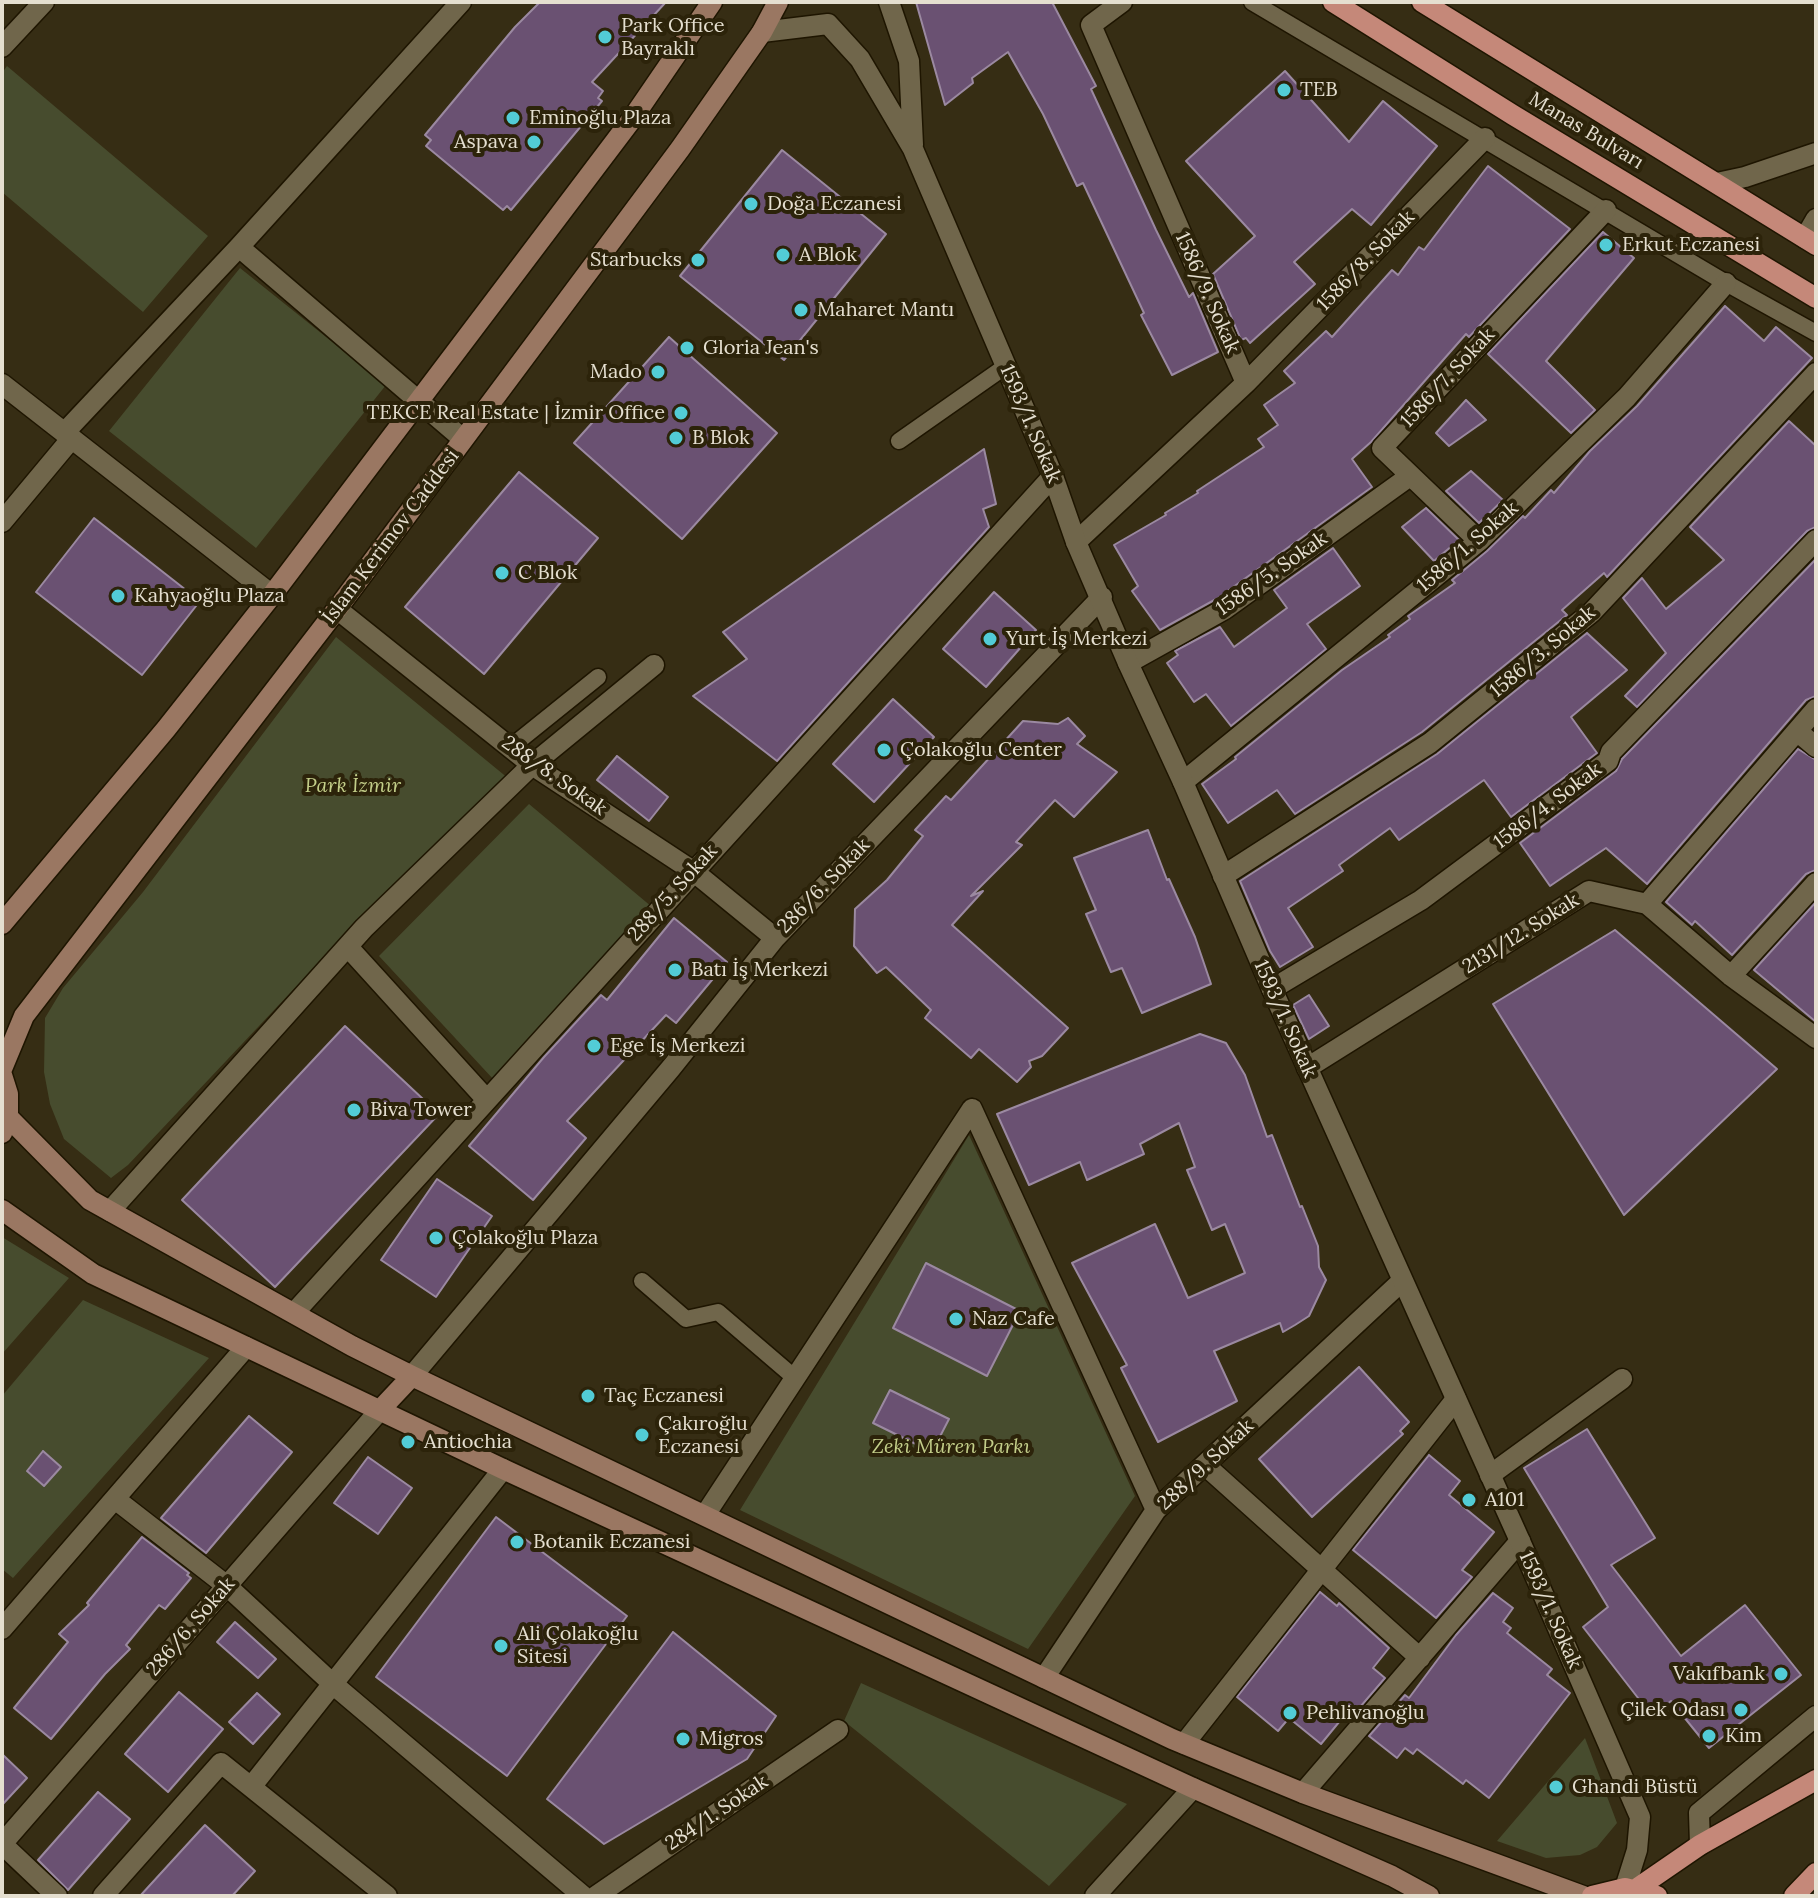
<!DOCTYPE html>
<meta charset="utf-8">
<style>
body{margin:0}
#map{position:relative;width:1818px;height:1898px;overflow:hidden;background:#362d14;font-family:Lora,serif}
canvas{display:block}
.frame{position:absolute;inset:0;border:4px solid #e5dfd0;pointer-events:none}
</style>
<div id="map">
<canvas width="1818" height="1898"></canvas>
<div class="frame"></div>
</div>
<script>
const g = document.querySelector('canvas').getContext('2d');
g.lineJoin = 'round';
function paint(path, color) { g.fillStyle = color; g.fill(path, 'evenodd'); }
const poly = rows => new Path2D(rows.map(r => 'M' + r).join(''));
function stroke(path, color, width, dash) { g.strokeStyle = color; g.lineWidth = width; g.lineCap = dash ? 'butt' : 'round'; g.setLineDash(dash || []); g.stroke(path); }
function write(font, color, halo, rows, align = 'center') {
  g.font = font + ' Lora,serif'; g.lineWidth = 8; g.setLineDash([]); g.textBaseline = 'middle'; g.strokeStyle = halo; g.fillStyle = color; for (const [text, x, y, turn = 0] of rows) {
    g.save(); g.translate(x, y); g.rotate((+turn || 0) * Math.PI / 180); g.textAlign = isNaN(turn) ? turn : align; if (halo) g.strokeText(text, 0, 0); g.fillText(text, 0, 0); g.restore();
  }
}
paint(poly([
 [7,66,208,236,143,312,2,192,2,73],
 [240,268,386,385,256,548,109,431],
 [336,637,509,779,441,848,374,904,128,1165,111,1178,64,1139,50,1104,44,1072,45,1018,63,988,143,892],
 [529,804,652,907,494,1080,379,956],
 [969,1135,1135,1496,1028,1649,740,1510],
 [2,1237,69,1278,2,1354],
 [83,1300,209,1358,13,1578,2,1569,2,1396],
 [861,1683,1127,1804,1049,1886,844,1721],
 [1585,1738,1617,1823,1597,1847,1580,1855,1546,1858,1497,1841]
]), '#474c2e');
const building = poly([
 [540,2,666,2,592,82,603,91,598,98,602,101,511,210,507,206,503,210,426,146,431,140,425,135,515,27,540,2],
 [916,2,1052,2,1096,86,1091,89,1156,230,1189,297,1193,293,1218,352,1172,375,1141,315,1144,313,1083,183,1077,186,1043,114,1008,52,972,78,973,83,945,105,916,2],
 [1285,71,1349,142,1383,101,1437,146,1371,225,1352,209,1294,262,1315,284,1250,343,1246,338,1241,340,1213,274,1255,236,1186,161,1285,71],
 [782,150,886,234,784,360,680,276,782,150],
 [1488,166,1570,229,1469,337,1466,334,1371,442,1352,459,1372,487,1218,598,1160,630,1132,591,1138,586,1114,545,1166,515,1165,513,1198,493,1197,491,1264,447,1258,439,1278,425,1264,405,1295,383,1284,371,1326,331,1332,337,1392,270,1398,275,1419,247,1424,250,1488,166],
 [1603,232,1634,258,1546,361,1595,410,1571,433,1488,354,1603,232],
 [1725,306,1764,341,1776,327,1812,358,1607,577,1604,573,1562,610,1567,615,1422,732,1295,814,1277,790,1228,823,1202,784,1236,759,1235,757,1342,670,1390,637,1388,635,1410,619,1408,616,1455,583,1452,580,1487,551,1523,516,1525,518,1551,490,1554,493,1590,451,1637,406,1725,306],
 [669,337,777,433,682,539,574,443,669,337],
 [1466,400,1486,420,1449,446,1436,433,1466,400],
 [1789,421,1816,446,1816,527,1807,531,1637,707,1625,696,1666,653,1623,598,1642,578,1666,609,1724,560,1690,527,1789,421],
 [984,449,996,504,983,509,989,527,777,761,693,696,747,659,723,632,984,449],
 [1471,471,1503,500,1479,523,1446,491,1471,471],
 [519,472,598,538,484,674,405,607,519,472],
 [1426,508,1459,540,1434,561,1402,527,1426,508],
 [94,518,200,601,142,675,36,592,94,518],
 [1333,548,1360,586,1307,624,1326,649,1231,726,1206,694,1194,702,1167,663,1178,655,1175,651,1220,627,1234,647,1287,608,1274,590,1333,548],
 [1816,559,1816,696,1806,700,1647,884,1606,848,1550,886,1520,843,1616,771,1622,759,1816,559],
 [994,592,1036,630,986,687,943,649,994,592],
 [1587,633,1627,670,1571,717,1597,753,1511,817,1484,780,1399,840,1390,828,1339,865,1343,871,1288,908,1313,947,1280,967,1270,951,1240,881,1437,754,1587,633],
 [893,699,934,737,874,802,833,764,893,699],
 [1068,718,1085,736,1077,744,1117,772,1074,817,1055,800,1016,842,1022,845,971,896,983,891,952,925,1068,1028,1042,1056,1029,1061,1031,1067,1017,1082,979,1049,971,1058,925,1018,931,1010,886,967,877,973,854,946,855,909,887,880,923,836,915,830,946,796,951,800,1023,721,1058,724,1068,718],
 [1798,749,1816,760,1816,870,1806,874,1732,955,1695,921,1692,925,1666,902,1798,749],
 [617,756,668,797,649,821,597,780,617,756],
 [1148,830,1167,880,1169,879,1195,937,1211,984,1142,1013,1122,968,1111,972,1086,914,1096,910,1074,858,1148,830],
 [1816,902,1816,1022,1754,970,1816,902],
 [674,918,727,962,676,1023,666,1015,567,1121,586,1138,533,1200,469,1146,544,1057,601,995,607,1000,674,918],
 [1615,930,1777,1069,1624,1215,1493,1004,1615,930],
 [1309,995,1329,1026,1309,1039,1293,1005,1309,995],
 [345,1026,439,1114,275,1287,182,1200,345,1026],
 [1200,1034,1226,1043,1245,1075,1267,1137,1272,1135,1300,1207,1302,1206,1318,1246,1319,1267,1326,1280,1309,1316,1295,1325,1283,1332,1280,1323,1214,1351,1237,1401,1158,1442,1121,1368,1127,1365,1072,1263,1155,1224,1188,1298,1245,1273,1225,1224,1212,1230,1187,1170,1195,1167,1179,1123,1140,1144,1144,1154,1087,1180,1080,1162,1029,1185,997,1114,1200,1034],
 [437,1179,492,1216,436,1297,381,1260,437,1179],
 [926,1263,1020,1311,987,1376,893,1328,926,1263],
 [1359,1367,1409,1422,1400,1431,1403,1434,1312,1517,1259,1459,1359,1367],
 [890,1390,949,1419,932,1452,873,1423,890,1390],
 [249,1416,292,1452,206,1553,161,1518,249,1416],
 [1587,1429,1655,1538,1611,1565,1681,1656,1745,1605,1801,1675,1709,1748,1671,1701,1652,1716,1583,1627,1608,1607,1524,1468,1587,1429],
 [43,1451,61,1467,44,1486,27,1471,43,1451],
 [1429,1455,1460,1481,1449,1495,1494,1532,1462,1570,1472,1577,1436,1618,1353,1550,1429,1455],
 [368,1457,412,1488,378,1534,334,1503,368,1457],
 [496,1517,627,1616,507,1776,376,1677,496,1517],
 [142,1537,189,1573,187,1575,191,1578,165,1609,159,1605,126,1645,130,1649,105,1674,51,1739,14,1708,68,1642,59,1634,89,1605,87,1603,142,1537],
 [1320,1592,1337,1606,1339,1603,1389,1648,1373,1668,1385,1678,1349,1720,1344,1716,1321,1744,1289,1718,1278,1731,1237,1697,1320,1592],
 [1493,1593,1513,1608,1503,1622,1511,1628,1507,1633,1552,1669,1547,1675,1570,1693,1489,1798,1466,1780,1463,1784,1417,1749,1413,1754,1405,1748,1397,1758,1369,1736,1405,1695,1409,1698,1456,1635,1493,1593],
 [235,1622,276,1659,258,1678,217,1642,235,1622],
 [673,1632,776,1716,747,1759,604,1844,547,1799,673,1632],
 [179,1692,223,1729,168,1792,125,1754,179,1692],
 [257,1693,280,1714,253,1744,229,1722,257,1693],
 [2,1754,27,1778,2,1805,2,1754],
 [98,1792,130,1819,68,1890,38,1860,98,1792],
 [205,1825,255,1871,232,1896,140,1896,205,1825]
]);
paint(building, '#6a5172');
stroke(building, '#9b89a1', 2);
const service = poly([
 [1252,2,1726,283,1816,333],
 [899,441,1006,366],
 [511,747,598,677],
 [642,1281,686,1319,718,1312,795,1378]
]);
const minor = poly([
 [2,47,44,2],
 [1717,183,1745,177,1816,153],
 [1805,238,1816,219],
 [239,247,463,439],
 [1246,383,1485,138],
 [2,384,272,595],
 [65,432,239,247,461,2],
 [2,522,72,438],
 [1479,541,1382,448,1606,210],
 [1076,542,1246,383,1091,25,1122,2],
 [337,609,532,765,693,871,775,938],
 [1128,663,1225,609,1410,476],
 [1797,731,1816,747],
 [1183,782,1479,541,1627,397,1726,283],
 [1223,876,1430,743,1592,612,1816,373],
 [1647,904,1731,976,1816,1038],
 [348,947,487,1100],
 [1731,976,1816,883],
 [1272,989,1421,900,1608,761,1611,752,1816,540],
 [1307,1068,1589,891,1647,904,1816,709],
 [972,1109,1156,1510],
 [110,1211,364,928,532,765,654,665],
 [294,1313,1053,476],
 [412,1376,671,1068,775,938,1102,597],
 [1206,1466,1420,1658],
 [1490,1475,1622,1379],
 [115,1499,227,1586,334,1685,583,1896],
 [705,1515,972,1109],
 [2,1629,246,1347],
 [1044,1678,1156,1510,1402,1281],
 [1184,1744,1456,1399],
 [1303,1793,1520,1541],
 [2,1844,380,1410],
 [2,1844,57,1896],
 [1700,1845,1699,1813,1816,1716],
 [103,1896,221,1763,251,1787],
 [387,1896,251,1787,503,1469],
 [596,1896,838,1730],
 [1095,1896,1193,1788]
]);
const tertiary = poly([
 [889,2,909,61,913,145],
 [762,32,828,24,860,59,913,149,1053,476,1076,542,1128,663,1183,782,1272,989,1520,1541,1640,1817,1637,1850,1625,1888]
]);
const secondary = poly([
 [2,924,166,729,272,595,632,119,712,2],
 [2,1069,24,1016,337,609,680,149,762,32,778,2],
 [2,1075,8,1094,8,1117,2,1133],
 [8,1117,90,1200,352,1346,412,1376,1172,1739,1303,1793,1583,1896],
 [2,1210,93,1274,503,1469,1193,1788,1392,1876,1429,1896],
 [380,1410,412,1376]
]);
const primary = poly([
 [1333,2,1513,115,1816,298],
 [1422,2,1816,245],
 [1636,1889,1700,1845,1816,1780],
 [1592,1896,1625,1888,1657,1896],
 [1794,1896,1816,1873]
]);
stroke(service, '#1e1500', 19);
stroke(minor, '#1e1500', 23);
stroke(tertiary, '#1e1500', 23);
stroke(secondary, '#1e1500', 23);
stroke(primary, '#1e1500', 23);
stroke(service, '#70664b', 16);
stroke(minor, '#70664b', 20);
stroke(tertiary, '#70664b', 20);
stroke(secondary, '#9a7762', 20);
stroke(primary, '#c58879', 20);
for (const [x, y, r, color] of [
 [605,37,8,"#52ccd6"],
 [1284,90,8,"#52ccd6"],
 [513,118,8,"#52ccd6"],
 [534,142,8,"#52ccd6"],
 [751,204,8,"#52ccd6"],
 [1606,245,8,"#52ccd6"],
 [783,255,8,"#52ccd6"],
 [698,260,8,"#52ccd6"],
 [801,310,8,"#52ccd6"],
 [687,348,8,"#52ccd6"],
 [658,372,8,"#52ccd6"],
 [681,413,8,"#52ccd6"],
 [676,438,8,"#52ccd6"],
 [502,573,8,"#52ccd6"],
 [118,596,8,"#52ccd6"],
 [990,639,8,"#52ccd6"],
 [884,750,8,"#52ccd6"],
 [675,970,8,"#52ccd6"],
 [594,1046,8,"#52ccd6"],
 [354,1110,8,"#52ccd6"],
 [436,1238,8,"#52ccd6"],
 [956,1319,8,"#52ccd6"],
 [588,1396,8,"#52ccd6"],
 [642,1435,8,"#52ccd6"],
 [408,1442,8,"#52ccd6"],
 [1469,1500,8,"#52ccd6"],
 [517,1542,8,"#52ccd6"],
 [501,1646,8,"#52ccd6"],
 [1781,1674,8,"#52ccd6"],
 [1741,1710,8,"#52ccd6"],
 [1290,1713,8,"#52ccd6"],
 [1709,1736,8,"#52ccd6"],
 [683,1739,8,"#52ccd6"],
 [1556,1787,8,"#52ccd6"]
]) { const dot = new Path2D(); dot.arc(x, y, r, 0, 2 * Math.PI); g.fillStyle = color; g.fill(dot); stroke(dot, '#2c230a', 3); }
write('20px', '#e5dfd0', '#2c230a', [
 ["Park Office",621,26],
 ["Bayraklı",621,49],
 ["TEB",1300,90],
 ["Eminoğlu Plaza",529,118],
 ["Aspava",518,142,"right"],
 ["Doğa Eczanesi",767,204],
 ["Erkut Eczanesi",1622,245],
 ["A Blok",799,255],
 ["Starbucks",682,260,"right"],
 ["Maharet Mantı",817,310],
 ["Gloria Jean's",703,348],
 ["Mado",642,372,"right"],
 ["TEKCE Real Estate | İzmir Office",665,413,"right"],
 ["B Blok",692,438],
 ["C Blok",518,573],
 ["Kahyaoğlu Plaza",134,596],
 ["Yurt İş Merkezi",1006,639],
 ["Çolakoğlu Center",900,750],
 ["Batı İş Merkezi",691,970],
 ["Ege İş Merkezi",610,1046],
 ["Biva Tower",370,1110],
 ["Çolakoğlu Plaza",452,1238],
 ["Naz Cafe",972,1319],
 ["Taç Eczanesi",604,1396],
 ["Çakıroğlu",658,1424],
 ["Eczanesi",658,1447],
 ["Antiochia",424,1442],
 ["A101",1485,1500],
 ["Botanik Eczanesi",533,1542],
 ["Ali Çolakoğlu",517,1634],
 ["Sitesi",517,1657],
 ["Vakıfbank",1765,1674,"right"],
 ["Çilek Odası",1725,1710,"right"],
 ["Pehlivanoğlu",1306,1713],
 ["Kim",1725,1736],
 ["Migros",699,1739],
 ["Ghandi Büstü",1572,1787]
], 'left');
write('20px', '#e5dfd0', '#2c230a', [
 ["Manas Bulvarı",1586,131,31],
 ["1586/8. Sokak",1366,261,-46],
 ["1586/9. Sokak",1207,293,66],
 ["1586/7. Sokak",1448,378,-47],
 ["1593/1. Sokak",1030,424,67],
 ["İslam Kerimov Caddesi",391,537,-53],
 ["1586/1. Sokak",1468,547,-41],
 ["1586/5. Sokak",1272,574,-35],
 ["1586/3. Sokak",1543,652,-40],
 ["288/8. Sokak",554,776,35],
 ["1586/4. Sokak",1548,806,-37],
 ["286/6. Sokak",824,886,-46],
 ["288/5. Sokak",673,893,-48],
 ["2131/12. Sokak",1521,934,-32],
 ["1593/1. Sokak",1285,1019,66],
 ["288/9. Sokak",1206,1465,-43],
 ["1593/1. Sokak",1550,1610,66],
 ["286/6. Sokak",191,1627,-49],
 ["284/1. Sokak",717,1813,-34]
]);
write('italic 20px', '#c3ce89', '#2c230a', [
 ["Park İzmir",353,786],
 ["Zeki Müren Parkı",951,1447]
]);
</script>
